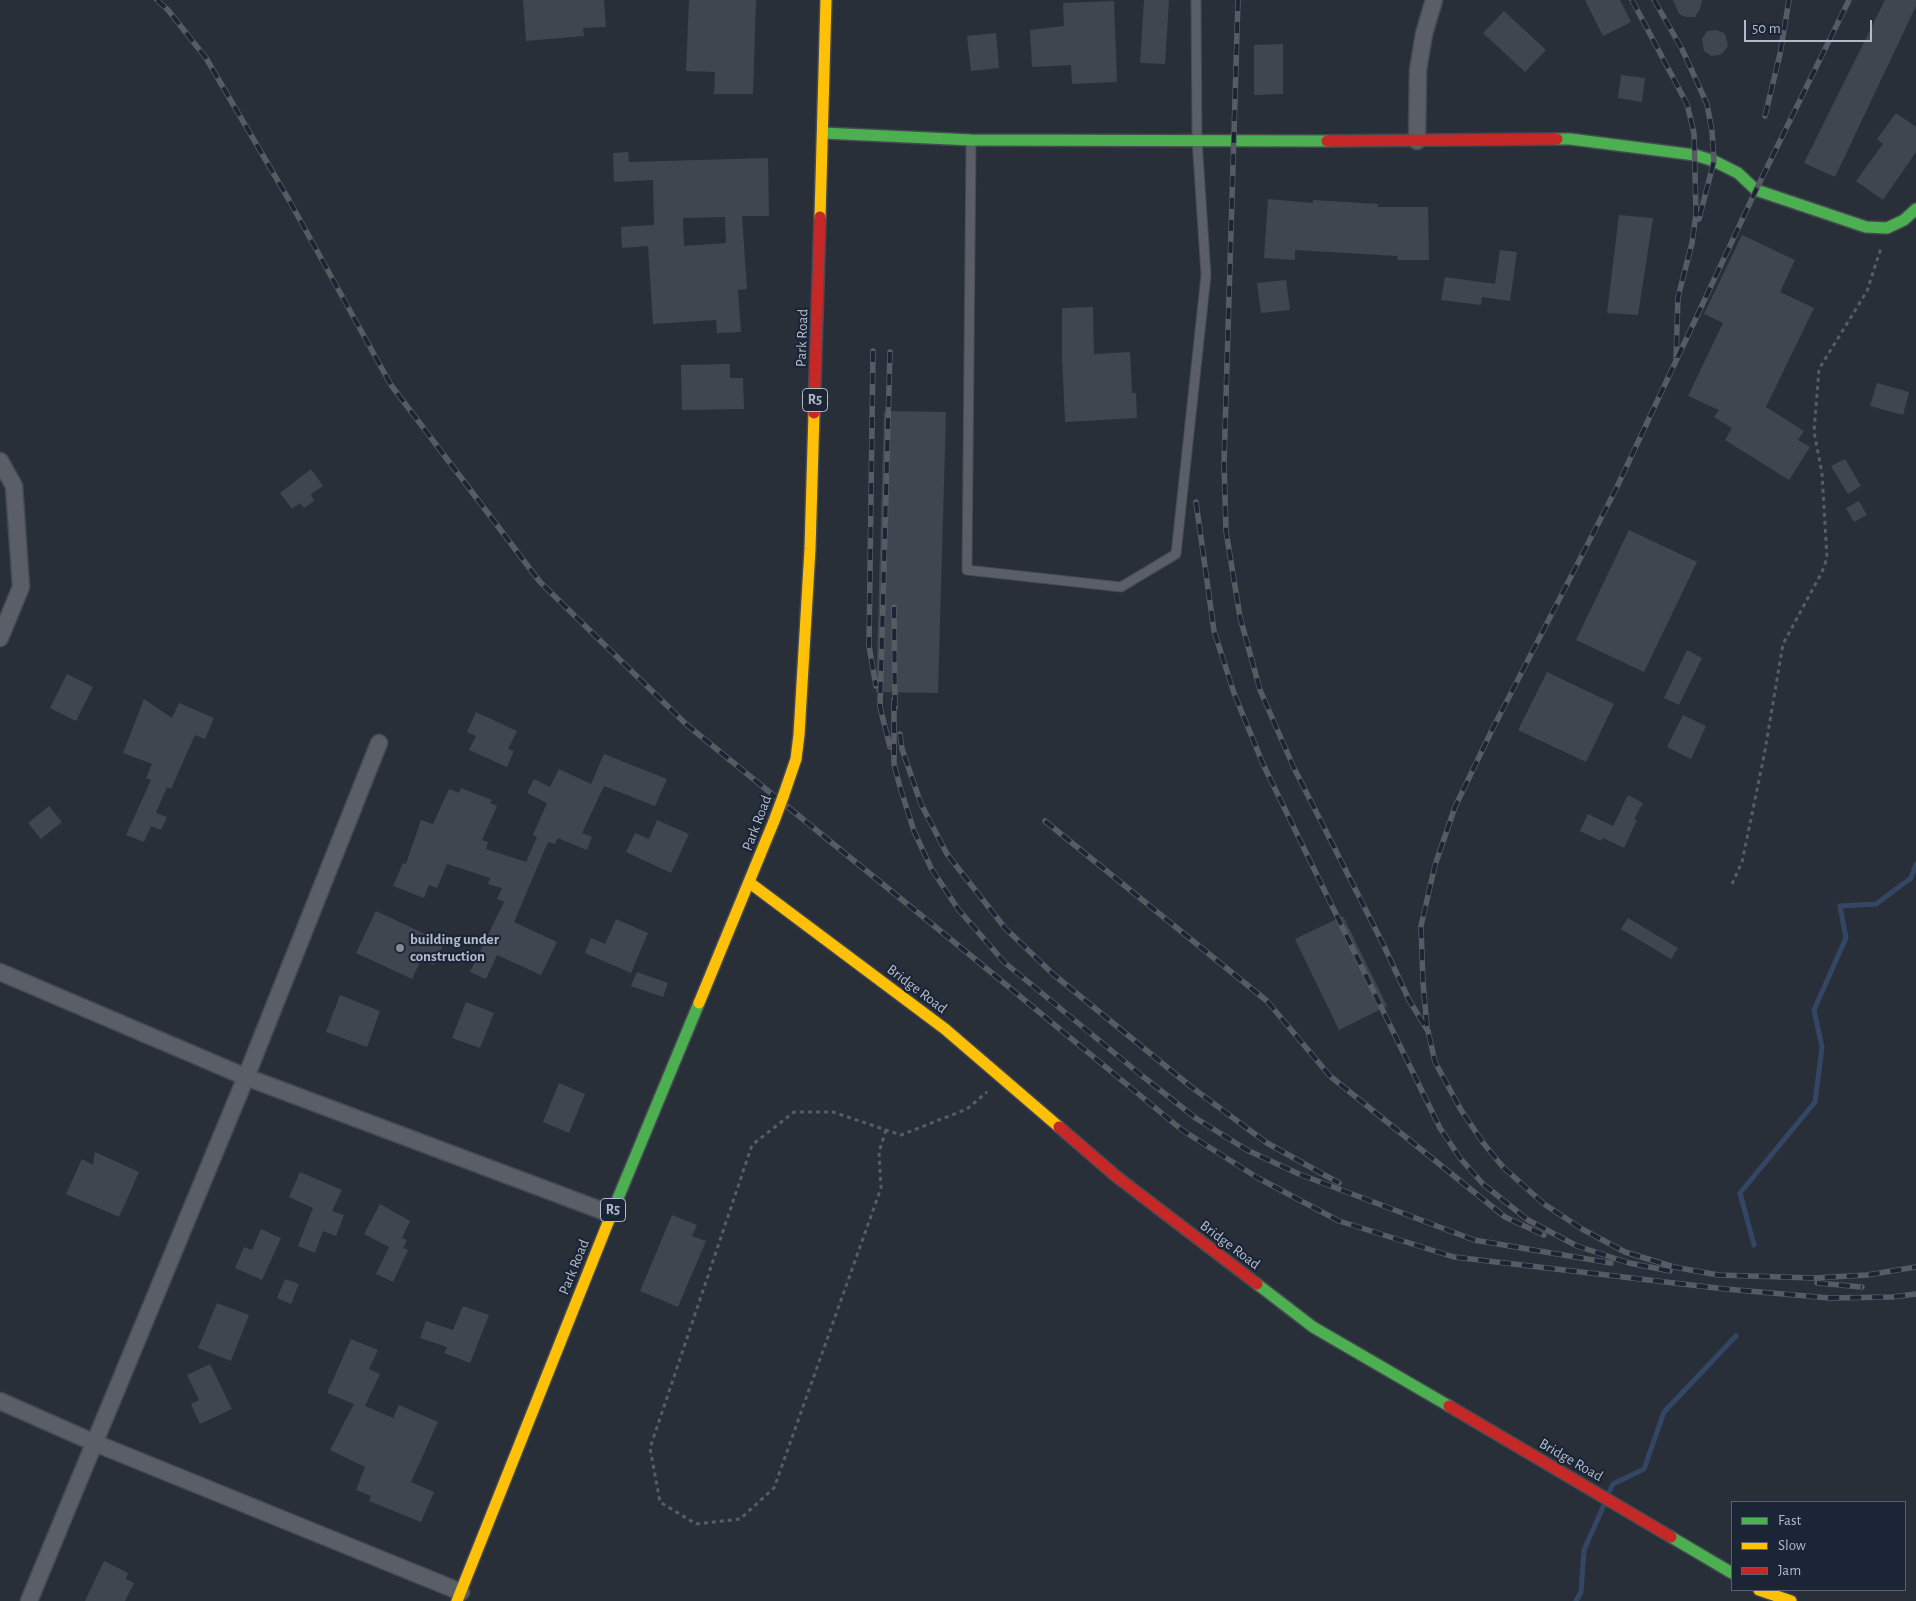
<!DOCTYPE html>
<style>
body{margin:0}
#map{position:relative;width:1916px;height:1601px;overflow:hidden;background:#292f39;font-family:"Alegreya Sans",sans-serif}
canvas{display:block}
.legend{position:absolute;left:1731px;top:1501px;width:175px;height:90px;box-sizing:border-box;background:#1b2535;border:1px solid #576171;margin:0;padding:6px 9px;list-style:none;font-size:15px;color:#b2bbcb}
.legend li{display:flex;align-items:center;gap:10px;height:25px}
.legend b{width:25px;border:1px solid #576171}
.scale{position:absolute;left:1744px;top:20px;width:128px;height:22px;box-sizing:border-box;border:2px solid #b2bbcb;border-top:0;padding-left:6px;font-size:15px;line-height:18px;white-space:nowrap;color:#b2bbcb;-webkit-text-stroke:4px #1b2535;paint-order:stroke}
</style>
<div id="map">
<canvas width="1916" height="1601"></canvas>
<ul class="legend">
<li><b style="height:6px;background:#4caf50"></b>Fast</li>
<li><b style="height:6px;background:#ffc107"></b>Slow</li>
<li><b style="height:6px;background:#c62828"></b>Jam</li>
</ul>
<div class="scale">50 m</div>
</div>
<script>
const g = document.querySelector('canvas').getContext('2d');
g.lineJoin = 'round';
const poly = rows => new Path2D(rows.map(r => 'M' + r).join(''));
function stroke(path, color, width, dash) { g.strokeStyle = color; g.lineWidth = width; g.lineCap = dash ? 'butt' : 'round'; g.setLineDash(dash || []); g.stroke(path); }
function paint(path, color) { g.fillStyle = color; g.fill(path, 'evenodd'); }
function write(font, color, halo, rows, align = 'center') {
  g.font = font + ' "Alegreya Sans",sans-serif'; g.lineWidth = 4.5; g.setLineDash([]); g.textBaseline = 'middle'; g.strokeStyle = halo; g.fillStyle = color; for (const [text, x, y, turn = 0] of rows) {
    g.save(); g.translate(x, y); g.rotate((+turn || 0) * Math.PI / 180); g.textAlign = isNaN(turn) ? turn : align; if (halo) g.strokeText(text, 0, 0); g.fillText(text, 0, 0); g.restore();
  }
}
stroke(poly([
 [1754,1245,1740,1193,1815,1102,1822,1047,1814,1010,1846,938,1840,906,1876,904,1911,878,1916,864],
 [1609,1492,1613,1484,1644,1469,1664,1412,1736,1336],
 [1576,1601,1581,1592,1584,1550,1604,1505]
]), '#334765', 5);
paint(poly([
 [523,0,604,0,606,27,583,28,584,36,526,41],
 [689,0,756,0,753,94,714,94,715,72,686,71],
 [1144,0,1169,0,1165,64,1140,63],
 [1585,0,1620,0,1631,22,1603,36],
 [1673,0,1702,0,1700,9,1695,17,1686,17,1679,14],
 [1885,0,1916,0,1916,6,1835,177,1804,163],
 [1114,1,1117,82,1072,84,1071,65,1032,67,1030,30,1064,26,1063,3],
 [1504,11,1546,50,1525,72,1483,33],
 [1716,30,1724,33,1726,37,1728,46,1723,53,1719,55,1711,56,1704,51,1702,39,1707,31],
 [996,33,999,68,971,71,967,36],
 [1283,44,1283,94,1254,95,1254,45],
 [1621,75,1645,78,1642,102,1618,98],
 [1896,113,1916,127,1916,152,1883,200,1856,181,1883,144,1877,139],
 [628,152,629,162,768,158,769,216,742,216,747,289,738,290,741,332,717,333,716,320,653,324,648,246,622,248,621,227,654,225,653,180,614,182,613,153],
 [725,217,726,243,684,246,683,218],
 [1268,199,1313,203,1313,200,1378,204,1378,207,1428,207,1429,260,1398,260,1397,256,1295,250,1295,260,1264,258],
 [1619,215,1653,218,1638,315,1607,313],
 [1742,235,1795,260,1780,292,1814,308,1766,407,1804,431,1798,440,1810,447,1789,480,1725,440,1732,428,1714,417,1719,410,1688,396,1723,323,1704,314],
 [1500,250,1517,252,1510,301,1482,297,1481,305,1441,300,1445,277,1495,284],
 [1286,280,1290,310,1261,313,1257,283],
 [1093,307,1094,354,1130,352,1132,393,1136,393,1137,418,1065,422,1062,355,1062,308],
 [730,364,730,378,743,378,744,409,682,410,681,365],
 [1877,383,1909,392,1903,415,1870,406],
 [884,411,946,412,938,693,876,692],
 [1845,459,1861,486,1848,494,1831,466],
 [311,469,323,486,311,494,314,501,304,508,300,503,292,509,280,493],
 [1859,501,1867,515,1854,522,1846,508],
 [1629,530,1697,562,1644,672,1576,640],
 [1687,650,1702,658,1679,705,1664,698],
 [1547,672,1614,704,1586,762,1518,730],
 [67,674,93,687,76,721,50,708],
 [144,699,172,718,179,703,214,718,205,739,195,735,171,789,167,787,156,813,167,817,161,830,151,826,144,842,126,835,151,780,146,778,152,764,123,753],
 [476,712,517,731,508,749,514,751,507,767,469,750,476,736,467,732],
 [1683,715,1706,726,1691,759,1667,747],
 [604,754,667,779,655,806,604,786,582,833,592,837,587,850,558,838,555,844,548,842,514,922,557,942,541,975,497,955,486,979,470,972,504,902,497,899,502,888,488,884,490,878,447,864,437,888,429,885,424,898,393,886,403,863,406,864,421,820,433,824,449,789,459,793,461,788,492,800,490,803,497,806,482,840,488,842,486,849,526,862,537,837,533,835,547,803,527,793,534,779,550,787,559,769,591,784],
 [1628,795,1643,803,1634,819,1637,820,1624,848,1603,838,1601,841,1580,831,1588,814,1613,826],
 [49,806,62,822,41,839,28,823],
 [657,820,689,834,671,873,626,852,635,833,649,839],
 [376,911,444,943,434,965,421,960,412,979,356,953],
 [1343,916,1387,1006,1339,1030,1295,939],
 [1628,918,1678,948,1671,959,1621,929],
 [616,919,648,933,631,973,585,953,591,938,605,944],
 [637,972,668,983,663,997,631,986],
 [340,995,380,1011,367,1047,326,1032],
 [466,1002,494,1013,480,1048,452,1038],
 [559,1083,585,1094,569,1133,543,1122],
 [95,1152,139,1172,119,1217,66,1194,82,1159,93,1165],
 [300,1172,342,1190,332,1211,344,1215,336,1236,323,1231,315,1253,298,1246,313,1208,289,1197],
 [380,1204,410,1221,402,1238,407,1240,403,1248,408,1250,393,1282,376,1274,389,1247,364,1234],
 [672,1215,697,1225,692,1236,706,1241,678,1307,640,1291],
 [261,1229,281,1238,262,1280,235,1268,244,1247,252,1250],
 [285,1279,299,1284,291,1304,277,1298],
 [217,1303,249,1315,231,1361,198,1348],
 [463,1306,489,1315,470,1363,444,1353,447,1347,420,1338,426,1321,453,1330],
 [351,1339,378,1350,369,1369,380,1374,365,1406,393,1418,399,1405,438,1422,411,1482,434,1492,421,1522,369,1501,371,1496,356,1490,365,1467,330,1450,354,1404,327,1393],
 [210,1364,232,1409,200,1424,191,1404,199,1400,187,1375],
 [104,1561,128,1573,126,1579,134,1583,125,1601,85,1601]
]), '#40464f');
const lane = poly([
 [971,142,967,570,1121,587,1176,554,1206,275,1197,140,1196,0]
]);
const street = poly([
 [1417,141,1418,70,1424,34,1434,0],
 [0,461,14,486,21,587,0,638],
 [0,972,246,1077,611,1214],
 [0,1401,95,1443,461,1592],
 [29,1601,246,1077,379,743]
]);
const fast = poly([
 [823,133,971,140,1327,141],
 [1557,139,1570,139,1695,155,1714,161,1738,173,1756,190,1866,227,1887,228,1904,220,1916,209],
 [611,1215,699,1003],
 [1257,1284,1313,1327,1449,1406],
 [1671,1537,1732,1573]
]);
const slow = poly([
 [820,217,826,0],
 [783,797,796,759,799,735,810,549,814,413],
 [750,883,945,1029,1059,1127],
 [699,1003,774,821],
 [1759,1590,1791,1601],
 [457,1601,611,1215]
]);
const jam = poly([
 [1327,141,1557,139],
 [814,413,820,217],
 [1059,1127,1117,1177,1257,1284],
 [1449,1406,1671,1537]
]);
stroke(lane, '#454a52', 11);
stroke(street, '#454a52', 19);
stroke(fast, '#454a52', 14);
stroke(slow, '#454a52', 14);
stroke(jam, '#454a52', 14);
stroke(poly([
 [1732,884,1742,862,1764,756,1783,644,1822,572,1827,558,1822,473,1814,432,1819,369,1867,291,1881,248],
 [886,1130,879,1152,881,1188,774,1488,740,1519,696,1524,660,1502,650,1448,752,1145,794,1112,833,1112,901,1135,967,1109,987,1092]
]), '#575d64', 3, [4, 4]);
stroke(lane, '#595e67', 9);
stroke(street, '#595e67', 16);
stroke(fast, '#4caf50', 11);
stroke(slow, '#ffc107', 11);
stroke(jam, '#c62828', 11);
const rail = poly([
 [157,0,168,10,206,58,289,200,391,385,540,582,687,725,970,955,1182,1130,1258,1178,1339,1221,1454,1257,1725,1289,1830,1298,1892,1297,1916,1294],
 [1238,0,1224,463,1226,531,1240,617,1260,690,1294,768,1384,946,1409,1000,1428,1031,1435,1062,1461,1110,1484,1144,1503,1167,1544,1204,1582,1229,1625,1252,1674,1267,1718,1275,1814,1278,1867,1275,1916,1267],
 [1632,0,1687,104,1694,133,1696,214,1692,243,1678,297,1676,358],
 [1654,0,1682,49,1707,104,1712,131,1714,161,1699,219],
 [1765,116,1780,54,1789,0],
 [873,351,869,646,876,686],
 [890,352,880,707,890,747],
 [1196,502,1214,631,1234,693,1263,764,1440,1128,1460,1158,1483,1184,1528,1220,1577,1246,1629,1263,1670,1271],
 [894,607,895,707],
 [894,700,894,764,900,787,914,831,931,868,958,909,1004,962,1141,1075,1197,1119,1247,1150,1299,1174,1474,1240,1611,1263],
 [900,734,902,749,921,804,947,854,1005,928,1053,974,1190,1086,1267,1143,1339,1183],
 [1045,821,1267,1001,1330,1076,1505,1217,1544,1235],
 [1427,1026,1423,983,1421,926,1435,865,1455,807,1492,730,1616,489,1756,190,1849,0],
 [1817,1283,1862,1287]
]);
stroke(rail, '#575c64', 5.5);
stroke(rail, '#1b2535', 4, [11]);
const slowBridge = poly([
 [774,821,783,797]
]);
stroke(slowBridge, '#464b55', 14, []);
stroke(slowBridge, '#ffc107', 11);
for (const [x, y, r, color] of [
 [400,948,5,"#828a98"]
]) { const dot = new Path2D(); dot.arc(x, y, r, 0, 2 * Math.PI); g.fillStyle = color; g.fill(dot); stroke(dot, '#1b2535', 2); }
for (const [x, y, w] of [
 [815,400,25],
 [613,1210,25]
]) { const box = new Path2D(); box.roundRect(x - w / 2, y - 11.5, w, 23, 4); g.fillStyle = '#1b2535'; g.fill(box); stroke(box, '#b2bbcb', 1); }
write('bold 14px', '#b2bbcb', null, [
 ["R5",815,400],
 ["R5",613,1210]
]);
write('15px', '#b2bbcb', '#1b2535', [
 ["Park Road",802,338,-88],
 ["Park Road",757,823,-69],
 ["Bridge Road",917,989,37],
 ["Bridge Road",1230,1245,37],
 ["Park Road",574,1267,-68],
 ["Bridge Road",1571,1460,30]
]);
write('bold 15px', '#b2bbcb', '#1b2535', [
 ["building under",410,939],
 ["construction",410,956]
], 'left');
</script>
